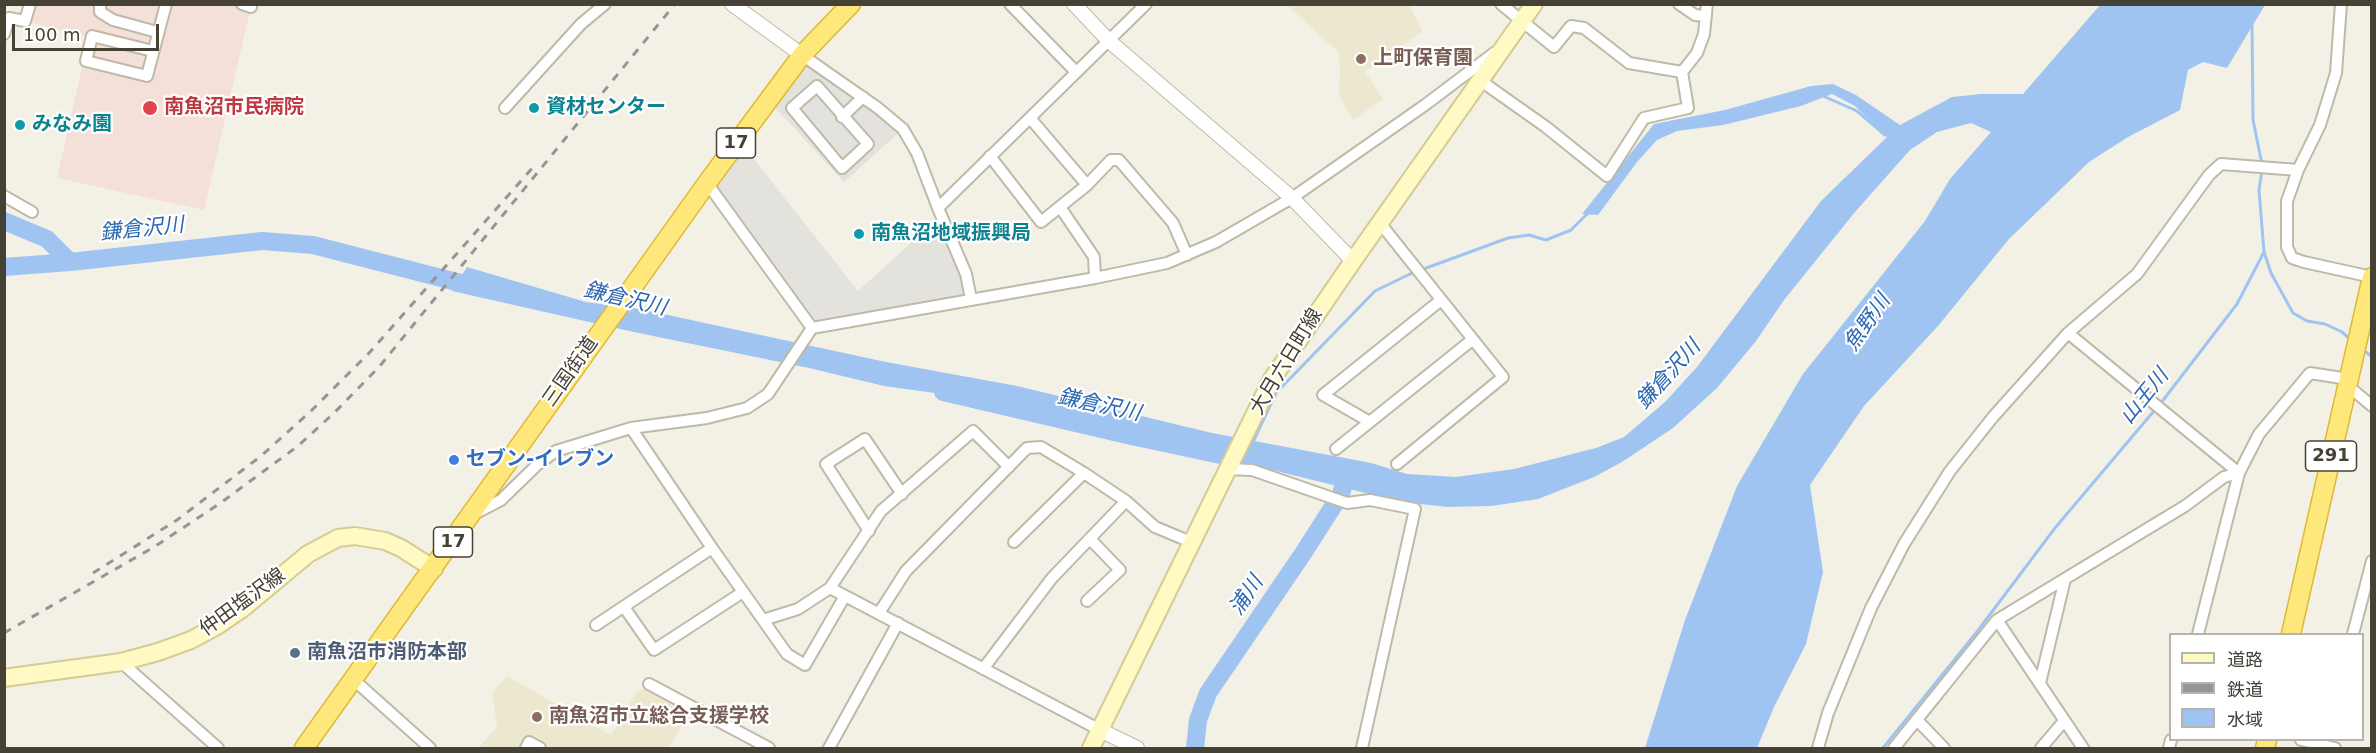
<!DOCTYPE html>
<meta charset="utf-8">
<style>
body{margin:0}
#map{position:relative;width:2376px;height:753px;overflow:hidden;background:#f3f1e5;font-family:"DejaVu Sans","Noto Sans JP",sans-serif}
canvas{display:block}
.frame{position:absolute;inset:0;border:6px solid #454135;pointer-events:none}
.legend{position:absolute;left:2169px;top:633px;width:195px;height:108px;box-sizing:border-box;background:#fff;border:2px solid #b5b3ae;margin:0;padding:8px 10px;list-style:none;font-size:18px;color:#454135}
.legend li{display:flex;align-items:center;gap:12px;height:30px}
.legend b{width:30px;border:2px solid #b5b3ae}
.scale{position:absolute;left:12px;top:24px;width:147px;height:27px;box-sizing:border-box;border:3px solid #454135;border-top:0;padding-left:8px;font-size:18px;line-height:21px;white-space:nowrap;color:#454135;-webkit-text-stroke:4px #fff;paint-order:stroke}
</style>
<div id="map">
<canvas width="2376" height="753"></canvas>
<div class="frame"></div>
<ul class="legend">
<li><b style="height:8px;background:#fff9c3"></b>道路</li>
<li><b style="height:8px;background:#959595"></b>鉄道</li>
<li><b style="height:16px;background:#a0c4f1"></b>水域</li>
</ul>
<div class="scale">100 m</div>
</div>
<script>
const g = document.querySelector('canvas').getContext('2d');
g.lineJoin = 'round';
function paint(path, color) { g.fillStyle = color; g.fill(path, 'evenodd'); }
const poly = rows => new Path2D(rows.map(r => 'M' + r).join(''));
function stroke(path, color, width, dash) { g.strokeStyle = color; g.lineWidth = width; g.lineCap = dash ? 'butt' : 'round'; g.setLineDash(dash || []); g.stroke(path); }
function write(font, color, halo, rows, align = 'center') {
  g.font = font + ' "DejaVu Sans","Noto Sans JP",sans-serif'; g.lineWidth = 4.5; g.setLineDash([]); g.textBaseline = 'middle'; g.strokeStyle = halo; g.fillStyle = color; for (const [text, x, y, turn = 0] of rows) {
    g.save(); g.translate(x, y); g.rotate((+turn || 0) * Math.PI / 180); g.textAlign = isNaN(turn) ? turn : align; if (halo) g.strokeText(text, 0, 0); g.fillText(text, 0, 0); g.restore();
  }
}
paint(poly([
 [1287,5,1409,5,1423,31,1365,72,1383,99,1353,120,1339,95,1340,66,1338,52],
 [507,676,611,735,637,692,649,684,692,707,669,748,478,748,497,727,492,693]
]), '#ece8cf');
paint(poly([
 [244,4,251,7,204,210,57,178,89,37,25,21,30,5]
]), '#f4e0d8');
paint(poly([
 [802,55,903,129,844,182,768,100],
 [739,140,858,291,941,216,971,299,812,328,707,183]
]), '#e3e2dd');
paint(poly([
 [2100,5,2265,5,2227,68,2203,62,2188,70,2180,110,2128,137,2089,162,2009,239,1938,326,1864,406,1810,485,1823,572,1806,644,1774,707,1757,748,1645,748,1685,620,1737,486,1803,374,1925,221,1950,179,1991,132,1971,123,1937,132,1910,150,1855,212,1784,300,1756,341,1717,388,1673,428,1622,462,1594,477,1538,499,1491,506,1448,507,1402,502,1264,468,1211,448,1014,404,884,386,809,368,629,331,452,291,467,267,586,302,640,309,886,362,1017,386,1212,433,1371,463,1407,474,1456,477,1514,469,1596,448,1624,437,1665,402,1697,367,1821,201,1887,137,1855,106,1832,94,1801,106,1723,125,1677,131,1657,140,1637,162,1598,215,1582,214,1654,124,1725,110,1811,86,1833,84,1856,95,1900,125,1952,97,1981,94,2023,94]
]), '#a0c4f1');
stroke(poly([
 [2252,24,2253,120,2262,164],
 [1823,96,1857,111,1885,135],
 [2262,170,2259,190,2264,252,2271,273,2293,313,2307,321,2325,324,2342,332,2350,339],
 [2366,352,2372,357],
 [1253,442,1276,393,1375,291,1410,274,1508,238,1529,235,1546,240,1571,230,1589,212],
 [1883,748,1976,633,2055,528,2164,399,2237,304,2264,252]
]), '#a0c4f1', 3);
stroke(poly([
 [4,221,47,239,70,262],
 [4,267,70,262,262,241,313,245,480,288],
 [943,392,1127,435,1244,460,1268,461],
 [1195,748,1198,720,1208,693,1304,552,1341,494,1347,473]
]), '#a0c4f1', 18);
const minor = poly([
 [100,4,100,12,113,20,157,32],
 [242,4,251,7],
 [1010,4,1076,72],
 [1679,4,1695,15,1706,16],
 [2341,4,2336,73,2320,125,2298,170,2287,201,2287,247,2292,258,2304,262,2372,277],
 [4,34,9,18,25,21,30,4],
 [153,51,92,36,86,61,147,76,166,4],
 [802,55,878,108,903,129,917,153,938,208,966,274,971,299],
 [1682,72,1697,53,1704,34,1707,4],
 [1481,81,1546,127,1607,176,1644,118,1688,108,1682,72,1629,63,1584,28,1571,26,1554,47,1501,4],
 [817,86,868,144,842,168,792,108,817,86],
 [505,108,581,24,605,4],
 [842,117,863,97],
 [1030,118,1087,185],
 [990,156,1041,222,1087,185,1111,160,1119,160,1173,223,1187,255],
 [707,183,812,328],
 [4,196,32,212],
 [1060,207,1094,257,1095,278],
 [938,208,1146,4],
 [1380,223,1503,377,1397,464],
 [2068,333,2239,473],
 [2347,385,2372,406],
 [1370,422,1323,395,1441,300],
 [631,428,712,548,763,620,798,609,830,588,881,511,973,431,1009,467],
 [1336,449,1472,340],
 [1227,469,1252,470,1347,503,1370,500,1415,509,1362,748],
 [476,513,501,500,538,464,556,451,631,428,707,418,747,408,768,394,812,328,1095,278,1167,263,1216,242,1292,198,1425,105,1494,53],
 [869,531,826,464,865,439,902,494],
 [1014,542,1084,473],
 [830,588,1100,730],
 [1087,601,1120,570,1091,540],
 [624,607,654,650,743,592],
 [879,613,906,571,1027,448,1041,447,1084,473,1126,501,1155,527,1191,542],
 [763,620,787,654,805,665,845,596],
 [1997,620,2083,748],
 [596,625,712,548],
 [2198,634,2239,473,2259,434,2310,373,2348,379],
 [2353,634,2372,561],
 [121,662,218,748],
 [983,669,1052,578,1126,501],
 [354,680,430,748],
 [2040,683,2065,579],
 [649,684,769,748],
 [1917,720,1944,748],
 [2301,740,2335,748],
 [526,748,529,742,540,748],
 [829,748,898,623],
 [1818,748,1828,713,1871,608,1904,544,1950,471,1993,417,2068,333,2137,274,2209,175,2221,164,2298,170],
 [1894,748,1997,620,2185,506,2224,477,2239,473],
 [2041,748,2064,721],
 [2169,748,2171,740]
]);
const tertiary = poly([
 [732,4,802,55],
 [1074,4,1108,40,1292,198,1353,261],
 [1100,730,1137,748]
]);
const secondary = poly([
 [4,678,121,662,158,652,191,640,217,626,242,609,308,554,338,538,355,536,385,541,401,548,434,569],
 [1091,748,1272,379,1353,261,1534,4]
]);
const trunk = poly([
 [2291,634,2372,277],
 [304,748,707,183,802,55,851,4],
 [2265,748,2267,740]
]);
stroke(minor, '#bebaa7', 14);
stroke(tertiary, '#bebaa7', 16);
stroke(secondary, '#d4cc94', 20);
stroke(trunk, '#dfb833', 21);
stroke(minor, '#fff', 10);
stroke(tertiary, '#fff', 14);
stroke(secondary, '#fff9c3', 16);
stroke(trunk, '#ffe87b', 18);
stroke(poly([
 [93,573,177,520,261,456,311,411,370,352,535,165],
 [4,633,154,547,219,504,298,446,334,413,379,367,675,4]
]), '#959595', 3, [8, 8]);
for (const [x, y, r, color] of [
 [1361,59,6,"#8d6e63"],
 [150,108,8,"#e0444e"],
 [534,108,6,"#0f9aa8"],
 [20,125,6,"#0f9aa8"],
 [859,234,6,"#0f9aa8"],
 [454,460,6,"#3f7fe0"],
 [295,653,6,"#5c6f8a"],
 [537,717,6,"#8d6e63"]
]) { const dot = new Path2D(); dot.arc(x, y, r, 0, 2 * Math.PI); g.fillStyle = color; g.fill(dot); stroke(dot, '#fff', 2); }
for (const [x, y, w] of [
 [736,143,39],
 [2331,456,51],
 [453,542,39]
]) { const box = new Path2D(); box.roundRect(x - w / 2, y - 15, w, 30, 4.5); g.fillStyle = '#fff'; g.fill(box); stroke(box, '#454135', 1.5); }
write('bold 18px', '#454135', null, [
 ["17",736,143],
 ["291",2331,456],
 ["17",453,542]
]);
write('bold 20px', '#785e54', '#fff', [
 ["上町保育園",1373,59],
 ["南魚沼市立総合支援学校",549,717]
], 'left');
write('bold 20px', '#be3a42', '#fff', [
 ["南魚沼市民病院",164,108]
], 'left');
write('bold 20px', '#0d838f', '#fff', [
 ["資材センター",546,108],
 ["みなみ園",32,125],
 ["南魚沼地域振興局",871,234]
], 'left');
write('20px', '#454135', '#fff', [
 ["大月六日町線",1287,362,-59],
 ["三国街道",571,372,-55],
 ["仲田塩沢線",243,603,-36]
]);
write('bold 20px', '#366cbe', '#fff', [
 ["セブン-イレブン",466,460]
], 'left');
write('bold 20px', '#4e5e75', '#fff', [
 ["南魚沼市消防本部",307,653]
], 'left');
write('italic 21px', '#2d67b2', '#fff', [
 ["鎌倉沢川",142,230,-6],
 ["鎌倉沢川",625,300,13],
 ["魚野川",1868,323,-55],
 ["鎌倉沢川",1669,375,-48],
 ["山王川",2145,397,-51],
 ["鎌倉沢川",1099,406,12],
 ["浦川",1247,596,-56]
]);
</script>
